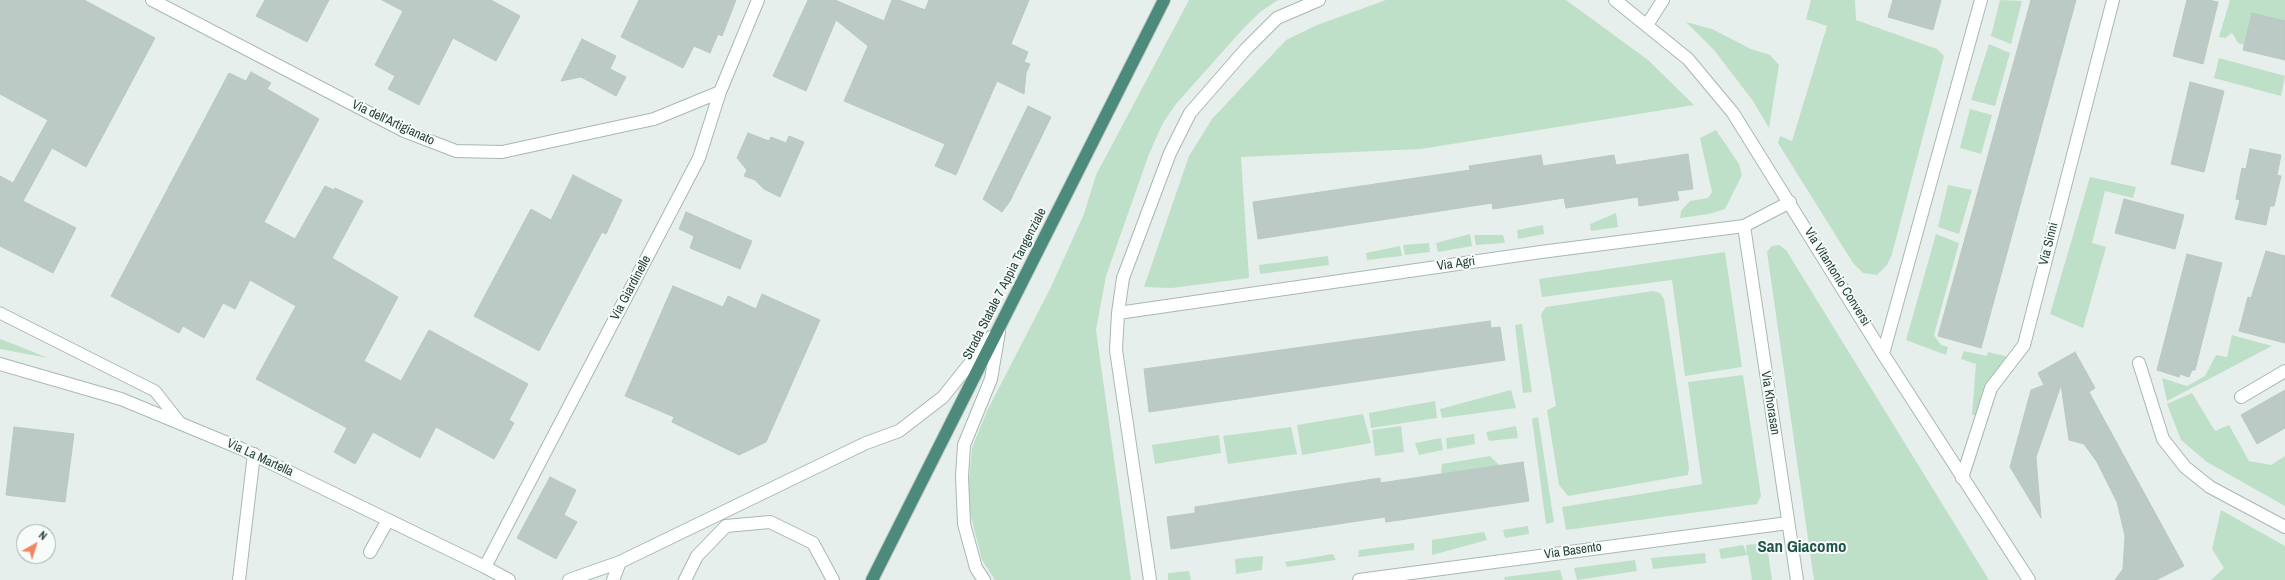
<!DOCTYPE html>
<style>
body{margin:0}
#map{position:relative;width:2285px;height:580px;overflow:hidden;background:#e6efeb;font-family:"Archivo Narrow",sans-serif}
canvas{display:block}
.north{position:absolute;left:16px;top:524px;width:40px;height:40px;box-sizing:border-box;background:#f7fbf9;border:1px solid #a3b1ad;border-radius:50%;rotate:39deg;font-size:11px;font-weight:700;line-height:16px;text-align:center;color:#24423a}
.north::after{content:'';display:block;margin:auto;width:14px;height:18px;background:#f4845f;clip-path:polygon(50% 0,100% 100%,50% 72%,0 100%)}
</style>
<div id="map">
<canvas width="2285" height="580"></canvas>
<div class="north">N</div>
</div>
<script>
const g = document.querySelector('canvas').getContext('2d');
g.lineJoin = 'round';
function paint(path, color) { g.fillStyle = color; g.fill(path, 'evenodd'); }
const poly = rows => new Path2D(rows.map(r => 'M' + r).join(''));
function stroke(path, color, width, dash) { g.strokeStyle = color; g.lineWidth = width; g.lineCap = dash ? 'butt' : 'round'; g.setLineDash(dash || []); g.stroke(path); }
function write(font, color, halo, rows, align = 'center') {
  g.font = font + ' "Archivo Narrow",sans-serif'; g.lineWidth = 4; g.setLineDash([]); g.textBaseline = 'middle'; g.strokeStyle = halo; g.fillStyle = color; for (const [text, x, y, turn = 0] of rows) {
    g.save(); g.translate(x, y); g.rotate((+turn || 0) * Math.PI / 180); g.textAlign = isNaN(turn) ? turn : align; if (halo) g.strokeText(text, 0, 0); g.fillText(text, 0, 0); g.restore();
  }
}
paint(poly([
 [1189,0,1278,0,1260,12,1241,31,1176,104,1163,123,1149,154,1106,276,1096,330,1131,580,995,580,982,560,970,513,968,492,972,448,987,411,1051,287,1084,214,1096,175],
 [1386,0,1566,0,1648,60,1694,105,1421,149,1241,157,1249,278,1172,288,1144,287,1189,156,1212,119,1286,40,1317,25],
 [1811,0,1855,0,1856,20,1937,49,1944,56,1892,254,1887,265,1877,275,1863,273,1853,263,1778,143,1780,136,1792,141,1827,26,1806,19],
 [2000,0,2022,1,2011,44,1991,36],
 [2230,0,2285,0,2285,21,2252,14,2244,45,2238,43,2232,33,2225,38,2219,37],
 [1686,22,1712,29,1751,49,1770,55,1779,65,1769,128,1753,101,1714,50],
 [1989,44,2010,53,1995,106,1971,100],
 [2219,58,2285,76,2281,96,2214,78],
 [1970,109,1992,115,1981,154,1960,148],
 [1716,130,1739,164,1742,175,1725,209,1709,214,1680,218,1681,211,1690,201,1708,198,1712,192,1700,138],
 [2090,177,2136,187,2133,198,2105,191,2092,243,2106,247,2083,328,2050,314],
 [1948,185,1972,190,1959,234,1938,227],
 [1616,213,1618,227,1591,231,1590,224],
 [1543,225,1544,234,1518,239,1517,230],
 [1470,234,1472,246,1438,252,1436,243],
 [1936,234,1959,243,1934,335,1941,345,1948,347,1946,355,1906,340],
 [1474,235,1503,235,1505,243,1476,245],
 [1429,243,1430,252,1405,255,1403,245],
 [1779,245,1786,250,1989,580,1814,580,1767,252,1772,246],
 [1400,246,1402,256,1367,260,1366,253],
 [1725,252,1742,367,1685,376,1672,280,1542,297,1539,279],
 [1328,256,1329,265,1260,274,1259,265],
 [1653,291,1660,293,1664,299,1689,467,1688,475,1568,496,1559,485,1547,410,1556,406,1541,314,1546,307],
 [1522,324,1532,392,1523,393,1515,325],
 [2232,335,2272,346,2167,401,2162,378,2187,386,2205,376,2216,355,2227,357],
 [0,339,16,345,48,358,0,349],
 [1964,351,1987,356,1988,352,2009,357,1989,380,1982,392,1976,415,1972,415,1976,364,1961,359],
 [1743,375,1761,496,1757,504,1566,530,1562,507,1702,484,1688,382],
 [1511,390,1516,408,1442,418,1440,409],
 [2192,393,2215,431,2229,425,2249,461,2271,465,2285,456,2285,506,2207,462,2181,440,2167,404],
 [1435,401,1437,418,1371,428,1369,413],
 [1363,414,1371,443,1302,455,1297,425],
 [1538,417,1554,522,1546,524,1532,419],
 [1401,426,1404,452,1375,456,1372,430],
 [1516,426,1518,438,1489,441,1486,432],
 [1291,427,1297,454,1228,464,1223,436],
 [1474,434,1475,444,1447,449,1446,438],
 [1219,435,1221,453,1155,464,1152,445],
 [1441,438,1443,450,1419,455,1415,443],
 [1490,456,1500,466,1441,474,1442,464],
 [2221,510,2285,546,2285,580,2211,580,2224,568,2212,549],
 [1528,526,1529,534,1505,538,1503,530],
 [1484,532,1487,540,1432,555,1432,540],
 [1414,543,1414,550,1358,557,1359,550],
 [1757,544,1768,552,1772,580,1752,580,1748,555,1721,559,1719,549,1743,545,1747,554,1746,545],
 [1705,553,1706,563,1653,569,1651,558],
 [1333,554,1336,560,1287,567,1285,562],
 [1263,556,1262,570,1236,574,1235,559],
 [1635,560,1637,571,1577,580,1574,568],
 [1560,570,1563,580,1505,580,1504,577],
 [1189,571,1191,580,1168,580,1168,573]
]), '#bfe0c8');
const building = poly([
 [0,0,84,0,155,38,86,167,52,148,23,201,76,228,53,273,0,246,0,176,13,183,48,120,0,94,0,0],
 [265,0,329,0,307,42,256,16,265,0],
 [382,0,491,0,520,16,496,61,453,38,419,105,388,89,395,76,375,65,403,11,382,0],
 [639,0,736,0,722,36,718,34,710,53,694,46,683,68,621,37,639,0],
 [808,0,835,0,884,21,892,0,899,0,925,10,929,0,1029,0,1011,44,1028,52,1024,62,1030,64,1026,73,1024,94,997,81,956,175,935,166,945,144,844,101,868,46,836,20,806,91,773,76,808,0],
 [1893,0,1941,0,1933,30,1888,17,1893,0],
 [2031,0,2076,0,1981,348,1938,336,2031,0],
 [2187,0,2208,0,2218,2,2203,64,2173,56,2187,0],
 [2252,13,2285,21,2285,60,2243,50,2252,13],
 [582,39,616,56,610,69,626,77,616,96,581,77,561,81,582,39],
 [251,72,271,83,267,89,319,119,264,222,295,239,325,186,334,190,335,188,363,201,332,258,398,297,364,361,401,381,429,330,528,384,509,420,514,423,494,459,436,427,420,458,373,432,355,464,334,452,347,428,256,379,296,306,250,280,235,309,223,303,204,338,183,326,179,333,111,296,229,73,246,81,251,72],
 [2190,82,2224,91,2204,172,2171,164,2190,82],
 [1028,106,1051,117,1010,201,1002,212,983,199,1028,106],
 [748,133,769,141,771,137,786,143,789,136,804,142,780,197,764,189,755,180,744,176,747,170,737,158,748,133],
 [2250,149,2281,155,2277,175,2281,176,2274,206,2270,206,2266,225,2235,219,2240,200,2236,199,2242,168,2246,169,2250,149],
 [1688,154,1693,189,1677,191,1679,200,1639,206,1638,197,1566,208,1564,198,1493,209,1492,203,1258,239,1253,202,1470,170,1469,166,1541,155,1543,166,1614,155,1616,165,1688,154],
 [573,175,622,200,606,234,602,232,539,351,474,316,531,209,551,220,573,175],
 [2124,199,2184,215,2175,249,2115,233,2124,199],
 [686,212,752,241,740,269,690,248,694,236,679,229,686,212],
 [2266,251,2285,256,2285,343,2239,331,2248,297,2251,298,2266,251],
 [2187,254,2222,263,2195,370,2192,370,2189,377,2180,374,2179,377,2157,370,2187,254],
 [673,286,723,307,728,296,756,309,762,294,820,320,766,442,739,455,672,422,674,417,625,396,673,286],
 [1490,321,1491,328,1500,327,1505,360,1149,412,1144,369,1490,321],
 [2075,352,2095,388,2089,392,2184,566,2156,580,2115,580,2123,569,2125,536,2117,502,2097,462,2084,444,2069,440,2061,385,2036,457,2041,518,2010,467,2031,390,2044,385,2038,373,2075,352],
 [2285,390,2285,428,2257,444,2241,415,2285,390],
 [14,427,74,434,65,502,6,495,14,427],
 [1523,462,1529,501,1386,522,1385,517,1171,549,1167,517,1195,513,1195,507,1380,478,1380,483,1523,462],
 [550,477,576,490,564,515,577,522,556,559,517,538,550,477]
]);
paint(building, '#bbcac4');
stroke(building, '#b8c9c2', 1);
const service = poly([
 [0,313,155,391,181,424]
]);
const minor = poly([
 [152,0,404,131,456,151,502,152,654,119,720,92],
 [1615,0,1688,59,1733,113,1883,354,2029,580],
 [1647,25,1663,0],
 [1744,226,1797,580],
 [1118,313,1541,252,1744,226,1790,202],
 [1883,354,1981,0],
 [2139,363,2163,439,2185,467,2210,487,2285,527],
 [2241,397,2285,371],
 [1962,478,1991,388,2024,345,2113,0],
 [370,552,388,520],
 [485,567,699,158,720,92,758,0],
 [239,580,254,454],
 [1150,580,1116,350,1118,313,1123,278,1170,153,1190,113,1245,50,1277,18,1319,0],
 [1359,580,1788,523]
]);
const tertiary = poly([
 [0,364,121,399,242,449,485,567,509,580],
 [569,580,620,562,866,443,899,431,943,397,991,337],
 [613,580,620,562],
 [685,580,697,556,726,526,770,522,813,543,833,580],
 [984,580,976,568,964,524,962,476,964,445,991,379,999,332]
]);
const trunk = poly([
 [872,580,1164,0]
]);
stroke(service, '#a8b8b2', 13);
stroke(minor, '#a8b8b2', 14);
stroke(tertiary, '#a8b8b2', 14);
stroke(trunk, '#c2cac8', 14);
stroke(service, '#fff', 11);
stroke(minor, '#fff', 12);
stroke(tertiary, '#fff', 12);
stroke(trunk, '#4c8a7c', 12);
write('13px', '#24423a', '#f7fbf9', [
 ["Via dell'Artigianato",393,123,25],
 ["Via Sinni",2049,244,-76],
 ["Via Agri",1456,264,-8],
 ["Via Vitantonio Conversi",1837,277,58],
 ["Strada Statale 7 Appia Tangenziale",1005,284,-63],
 ["Via Giardinelle",631,288,-62],
 ["Via Khorasan",1770,403,81],
 ["Via La Martella",260,458,25],
 ["Via Basento",1573,551,-8]
]);
write('bold 17px', '#1f5548', '#f7fbf9', [
 ["San Giacomo",1802,547]
]);
</script>
